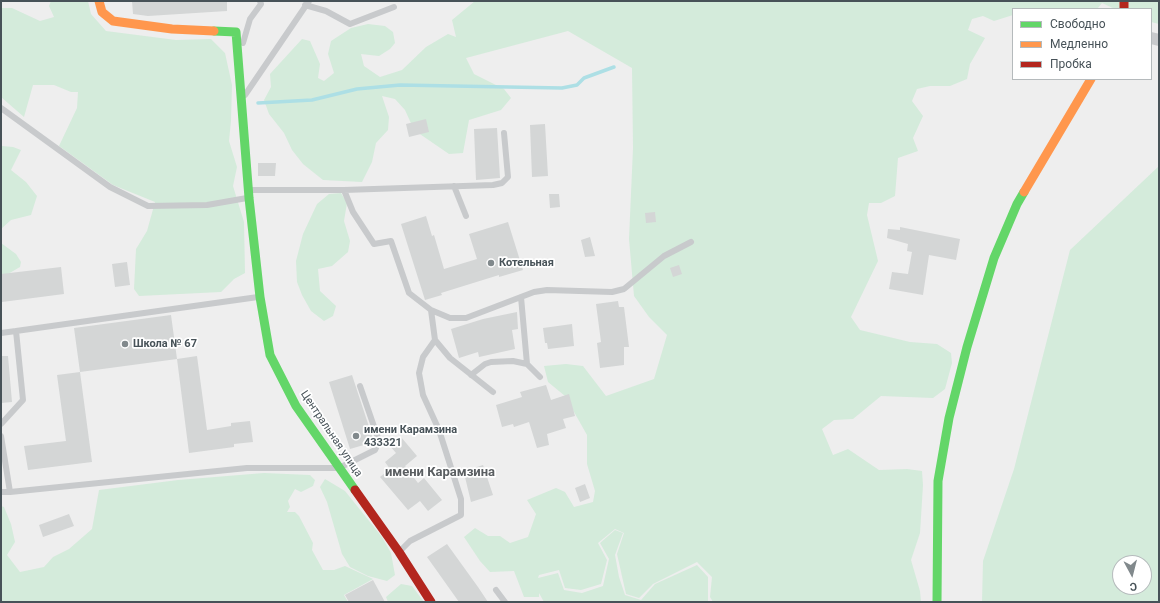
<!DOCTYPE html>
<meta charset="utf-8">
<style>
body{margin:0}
#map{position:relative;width:1160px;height:603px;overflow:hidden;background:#eee;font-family:Roboto,sans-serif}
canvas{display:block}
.frame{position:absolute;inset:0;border:2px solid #475258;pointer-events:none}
.legend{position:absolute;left:1012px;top:8px;width:140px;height:72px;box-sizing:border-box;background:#fff;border:1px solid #b5babc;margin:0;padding:5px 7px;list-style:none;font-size:12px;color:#475258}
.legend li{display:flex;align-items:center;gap:8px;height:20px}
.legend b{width:20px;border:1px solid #b5babc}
.north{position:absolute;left:1112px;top:555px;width:40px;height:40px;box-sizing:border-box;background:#fff;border:1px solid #b5babc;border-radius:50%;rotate:173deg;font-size:11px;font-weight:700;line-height:16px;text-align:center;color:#475258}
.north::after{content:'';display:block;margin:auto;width:14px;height:18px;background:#81898c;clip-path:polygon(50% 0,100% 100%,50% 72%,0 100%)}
</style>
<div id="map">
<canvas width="1160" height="603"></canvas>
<div class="frame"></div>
<ul class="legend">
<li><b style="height:5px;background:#63d668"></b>Свободно</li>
<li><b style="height:5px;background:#ff974d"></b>Медленно</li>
<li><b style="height:5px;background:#b3261e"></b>Пробка</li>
</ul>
<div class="north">С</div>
</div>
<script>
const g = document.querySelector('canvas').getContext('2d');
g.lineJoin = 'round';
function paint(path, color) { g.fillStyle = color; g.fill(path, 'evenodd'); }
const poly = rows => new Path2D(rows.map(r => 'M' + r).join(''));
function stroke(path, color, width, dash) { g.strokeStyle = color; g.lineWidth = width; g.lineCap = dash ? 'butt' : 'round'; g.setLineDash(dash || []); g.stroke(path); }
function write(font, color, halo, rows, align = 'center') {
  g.font = font + ' Roboto,sans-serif'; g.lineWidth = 3.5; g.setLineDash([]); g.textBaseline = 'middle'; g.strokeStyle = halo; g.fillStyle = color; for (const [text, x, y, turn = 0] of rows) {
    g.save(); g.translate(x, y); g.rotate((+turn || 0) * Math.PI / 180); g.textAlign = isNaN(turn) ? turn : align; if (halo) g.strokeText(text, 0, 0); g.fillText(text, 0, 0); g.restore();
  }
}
paint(poly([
 [51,1,88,1,91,14,106,31,176,40,211,39,225,53,232,85,231,121,229,141,237,167,233,186,244,222,245,273,234,279,221,292,139,296,134,289,136,249,147,231,155,202,113,185,59,146,77,108,78,92,71,92,54,85,33,85,24,117,1,97,1,8,12,8,40,21,54,17,49,6],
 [475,1,1159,1,1159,24,1151,22,1151,9,1115,9,1102,3,1098,8,1093,9,1013,9,1013,15,994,21,983,16,972,19,968,30,985,38,970,64,967,79,950,86,930,86,917,89,912,101,923,116,913,138,918,151,898,158,895,196,881,203,869,203,867,215,878,261,851,317,860,330,910,342,937,344,951,353,952,363,945,389,933,398,881,396,853,419,834,420,822,429,833,455,848,449,879,470,907,469,922,471,923,485,920,533,911,560,920,591,921,602,713,602,710,597,712,577,697,562,653,584,639,598,626,594,617,554,624,533,615,529,598,543,607,560,601,584,581,590,565,588,559,570,539,575,538,578,558,573,564,590,582,593,603,586,609,559,600,543,615,530,623,533,615,555,619,577,625,595,641,600,655,584,697,565,708,577,708,602,544,602,539,593,539,597,524,597,514,571,490,572,480,561,464,537,475,528,488,536,500,536,510,543,528,537,536,514,527,500,556,488,565,492,574,507,593,502,595,491,587,464,587,435,565,396,548,382,544,366,566,364,583,366,606,396,654,379,667,335,649,317,634,296,629,239,633,148,632,68,568,31,466,58,474,74,504,89,511,98,501,110,469,120,463,153,449,154,414,130,405,110,395,99,382,96,389,117,388,130,376,143,372,162,362,182,323,180,303,164,292,150,284,133,269,114,264,100,271,87,270,74,302,39,310,41,320,64,318,78,324,81,334,73,328,54,331,41,351,28,368,24,385,26,393,32,395,43,390,49,379,56,361,54,364,66,380,77,402,70,426,47,448,34,456,37,452,20],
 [1,145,2,146,13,147,21,150,11,170,26,182,37,196,31,215,11,220,1,229],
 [1159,166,1159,602,982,602,983,561,1014,469,1070,250],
 [1120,563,1144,563,1144,587,1120,587],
 [341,193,347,203,344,221,350,241,348,252,332,266,318,269,320,291,336,306,333,316,324,321,311,311,302,295,297,282,296,261,303,234,317,204,329,194],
 [1,243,16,254,21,262,20,267,1,278],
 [264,473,310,475,315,480,313,486,301,492,295,489,288,501,290,507,287,512,295,512,299,516,313,543,312,550,323,570,334,570,345,566,373,579,344,595,348,602,1,602,1,506,4,507,11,524,15,542,7,555,20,572,44,567,53,557,69,549,92,529,99,490,178,480],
 [325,479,345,491,382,537,391,553,395,575,387,581,368,576,350,567,342,554,327,502,320,487],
 [401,584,412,586,424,602,388,602,386,597]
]), '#d4ebdb');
stroke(poly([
 [258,103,312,100,357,89,400,85,562,88,577,85,584,78,614,67]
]), '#addfe5', 3.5);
paint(poly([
 [132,1,227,1,227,11,148,16,133,14],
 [426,119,429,132,409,137,406,124],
 [545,124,548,176,532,177,530,125],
 [497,128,500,178,476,180,474,129],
 [258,163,276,163,275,176,258,176],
 [549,194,559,194,560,207,550,208],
 [655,212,656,222,646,223,645,213],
 [426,216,432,236,434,235,444,269,477,259,469,234,508,222,523,270,499,277,499,275,441,293,442,295,425,300,401,224],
 [900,227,960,239,956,260,929,255,923,295,889,289,892,272,908,274,912,252,907,251,908,244,887,238,888,229,900,230],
 [590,237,595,256,585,257,581,240],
 [127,262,130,285,115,287,112,264],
 [679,265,682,274,673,277,670,268],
 [61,267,64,294,2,302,1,274],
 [618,301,619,307,624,307,629,347,624,347,624,365,600,368,597,343,601,342,596,304],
 [517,312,518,329,512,330,515,349,479,357,478,352,459,358,451,329,483,319],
 [171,315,177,359,80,372,74,328],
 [572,324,574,346,548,349,547,343,545,343,543,328],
 [1,356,8,356,12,402,1,403],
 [197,356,207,430,231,426,231,423,250,421,253,442,234,444,234,447,189,453,177,359],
 [80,372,92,462,28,470,24,446,66,441,57,375],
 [352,375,374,442,350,449,329,382],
 [546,385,551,400,569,394,575,416,563,419,566,428,547,434,549,445,537,448,529,422,514,427,513,424,502,427,496,405,522,397,520,392],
 [401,437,417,456,405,466,418,483,424,478,442,500,428,511,420,501,408,510,380,477,390,469,385,462,396,453,390,446],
 [483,465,493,495,471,502,465,477,473,472,471,469],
 [585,484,590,498,580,502,575,488],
 [69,514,74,526,43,537,39,525],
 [447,544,478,587,488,602,459,602,427,557],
 [373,580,385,602,349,602,345,595]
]), '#d4d6d6');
stroke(poly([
 [305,5,326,11,350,24,394,7],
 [243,43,250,19,261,4,260,1],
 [245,95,309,1],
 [1,108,110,187,148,206,207,205,247,198],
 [454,186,466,216],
 [250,190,344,190,493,185,502,183,508,177,504,133],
 [344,190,353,212,374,244,391,241,409,293,431,310,435,340,450,358,493,392],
 [521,297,527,364,540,377],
 [431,310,450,318,466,318,534,292,547,290,612,292,624,289,664,256,691,242],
 [1,333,16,331],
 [471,375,485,364,491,362,513,361,527,364],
 [1,424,23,400,16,331,258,297],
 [1,436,10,492,247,468,339,468,375,450,379,441,360,386],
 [1,492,10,492],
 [400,551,410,541,461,515,461,499,439,430,423,395,419,373,423,357,435,340],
 [496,590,505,602]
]), '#c8cacc', 6);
stroke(poly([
 [1151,38,1159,40]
]), '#c8cacc', 12);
stroke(poly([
 [214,31,236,32,249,198,260,297,270,355,296,406,355,490],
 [937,602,938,481,949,418,967,347,994,258,1017,204,1024,192]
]), '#63d668', 9);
stroke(poly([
 [99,1,102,12,113,21,172,29,214,31],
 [1024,192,1091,79]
]), '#ff974d', 9);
stroke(poly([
 [1124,1,1124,9],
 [355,490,399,552,431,602]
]), '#b3261e', 9);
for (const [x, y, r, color] of [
 [491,263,4,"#81898c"],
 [125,344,4,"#81898c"],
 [356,436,4,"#81898c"]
]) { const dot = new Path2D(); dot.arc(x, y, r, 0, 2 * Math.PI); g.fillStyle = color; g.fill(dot); stroke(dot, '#fff', 1.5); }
write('bold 11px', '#475258', '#fff', [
 ["Котельная",499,263],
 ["Школа № 67",133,344],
 ["имени Карамзина",364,430],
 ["433321",364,443]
], 'left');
write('11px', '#475258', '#fff', [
 ["Центральная улица",331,434,56]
]);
write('bold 13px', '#5a5e61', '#fff', [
 ["имени Карамзина",440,473]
]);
</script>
